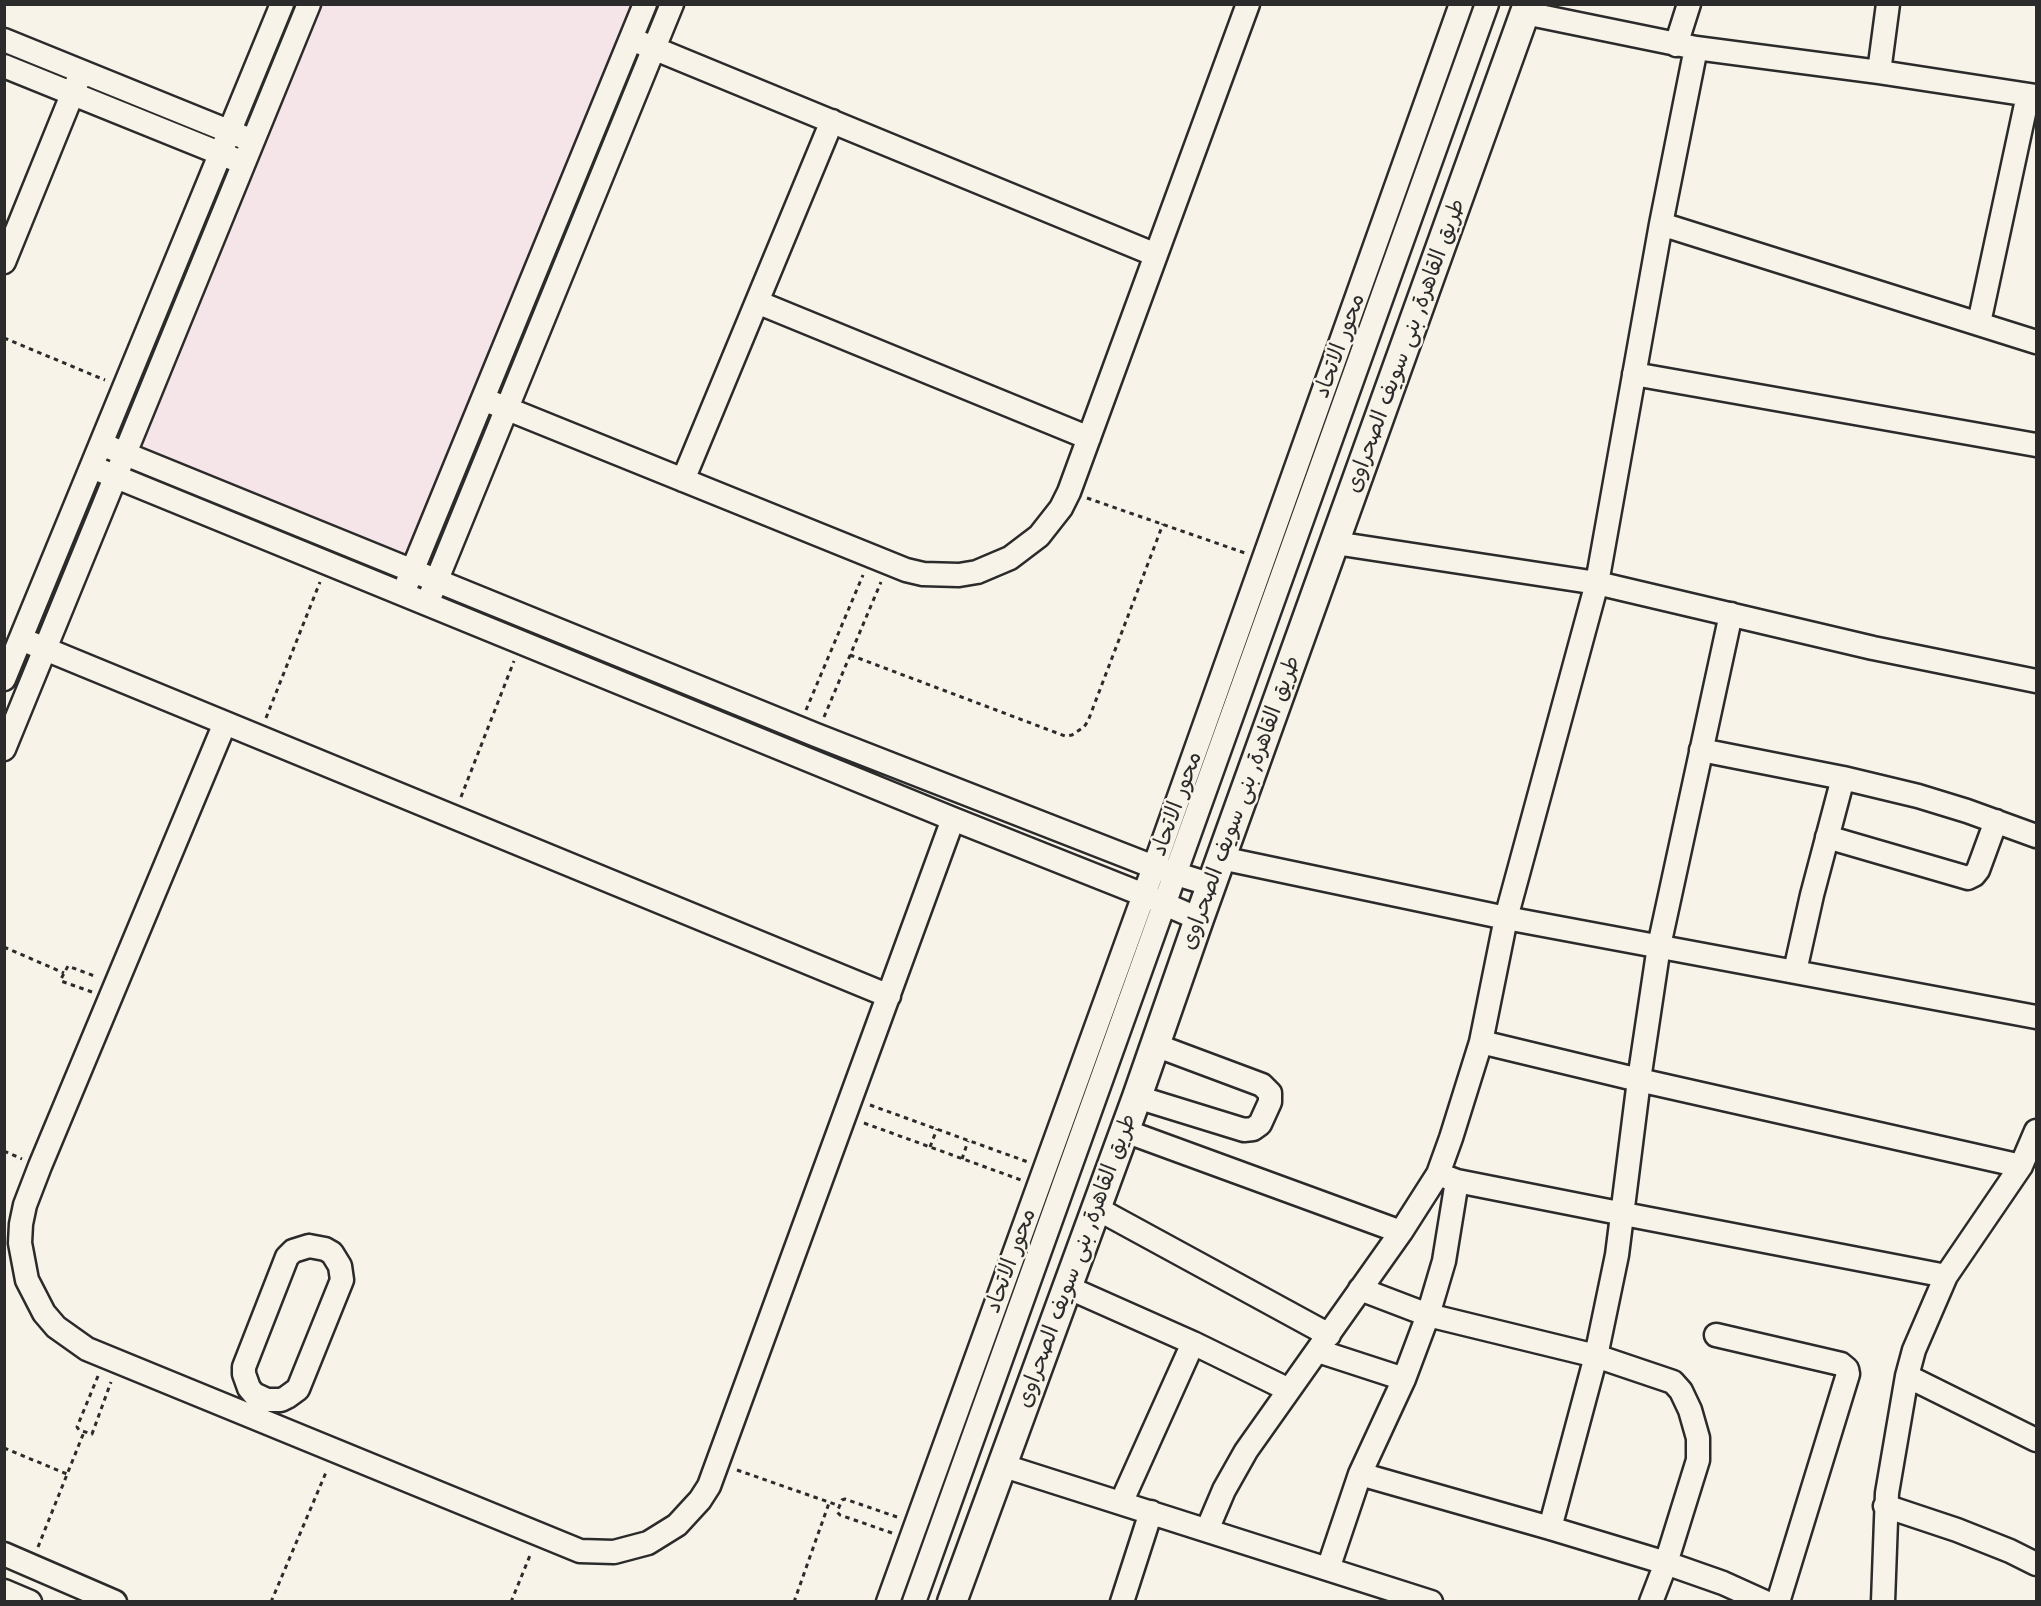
<!DOCTYPE html>
<meta charset="utf-8">
<style>
body{margin:0}
#map{position:relative;width:2041px;height:1606px;overflow:hidden;background:#f7f3e8;font-family:"Shantell Sans",sans-serif}
canvas{display:block}
.frame{position:absolute;inset:0;border:6px solid #2b2b2b;pointer-events:none}
</style>
<div id="map">
<canvas width="2041" height="1606"></canvas>
<div class="frame"></div>
</div>
<script>
const g = document.querySelector('canvas').getContext('2d');
g.lineJoin = 'round';
function paint(path, color) { g.fillStyle = color; g.fill(path, 'evenodd'); }
const poly = rows => new Path2D(rows.map(r => 'M' + r).join(''));
function stroke(path, color, width, dash) { g.strokeStyle = color; g.lineWidth = width; g.lineCap = dash ? 'butt' : 'round'; g.setLineDash(dash || []); g.stroke(path); }
function write(font, color, halo, rows, align = 'center') {
  g.font = font + ' "Shantell Sans","Playpen Sans Arabic",sans-serif'; g.lineWidth = 5; g.setLineDash([]); g.textBaseline = 'middle'; g.strokeStyle = halo; g.fillStyle = color; for (const [text, x, y, turn = 0] of rows) {
    g.save(); g.translate(x, y); g.rotate((+turn || 0) * Math.PI / 180); g.textAlign = isNaN(turn) ? turn : align; if (halo) g.strokeText(text, 0, 0); g.fillText(text, 0, 0); g.restore();
  }
}
paint(poly([
 [294,5,658,5,421,585,107,458]
]), '#f5e5e8');
const minor = poly([
 [1525,13,1696,48,1879,72,2036,96],
 [4,40,243,137],
 [641,43,1156,255],
 [1676,45,1689,4],
 [4,66,234,159],
 [1879,72,1888,4],
 [1661,224,2036,342],
 [4,262,78,80],
 [757,302,1089,438],
 [1979,323,2028,95],
 [1634,374,2036,445],
 [483,399,906,570,923,574,959,575,977,572,1010,558,1039,536,1061,508,1069,492,1248,4],
 [101,444,816,735,1154,867,1212,885],
 [92,467,953,819,1144,895,1199,919],
 [683,480,832,121],
 [1335,543,1597,583,1873,648,2036,681],
 [406,586,645,4],
 [431,594,672,4],
 [21,639,889,996],
 [4,679,282,4],
 [225,723,40,1166,25,1205,21,1224,20,1243,27,1280,44,1313,56,1327,87,1349,580,1551,614,1552,648,1543,677,1525,700,1500,709,1486,953,819],
 [4,749,309,4],
 [1701,750,1843,778,1918,796,1967,811,2036,836],
 [1827,837,1968,878,1974,875,1978,870,1996,821],
 [1221,858,1506,918,2036,1017],
 [1795,971,1812,895,1843,778],
 [1481,1042,1639,1080,2021,1166],
 [1137,1097,1244,1130,1253,1129,1260,1124,1270,1102,1270,1093,1262,1085,1155,1045],
 [1125,1131,1401,1232],
 [1438,1174,1457,1181,1624,1214,1946,1276],
 [1096,1208,1329,1335],
 [309,1246,325,1249,332,1253,340,1266,342,1280,298,1389,287,1397,281,1400,267,1400,254,1394,249,1388,244,1374,244,1367,287,1257,293,1251,309,1246],
 [1067,1287,1193,1343,1289,1390],
 [1360,1289,1428,1315,1596,1356,1673,1382,1681,1391,1690,1410,1698,1438,1698,1460,1666,1563,1651,1602],
 [1716,1335,1841,1364,1847,1369,1848,1374,1778,1602],
 [1318,1351,1404,1379],
 [1907,1376,2036,1440],
 [1001,1465,1431,1602],
 [1360,1474,1550,1528,1666,1563,1723,1583,1765,1602],
 [1121,1503,1193,1343],
 [1885,1506,1957,1530,2010,1551,2036,1564],
 [1550,1528,1596,1356,1617,1255,1639,1080,1659,946,1731,614],
 [1207,1530,1224,1490,1246,1451,1401,1232,1438,1174,1451,1138,1481,1042,1506,918,1597,583,1661,224,1696,48],
 [4,1554,115,1602],
 [1328,1569,1360,1474,1404,1379,1428,1315,1444,1261,1457,1181],
 [4,1591,30,1602],
 [888,1602,1154,867,1461,4],
 [914,1602,1487,4],
 [1122,1602,1151,1512],
 [1883,1602,1887,1493,1907,1376,1914,1350,1946,1276,2021,1166,2036,1131]
]);
const major = poly([
 [952,1602,1137,1097,1199,919,1528,4]
]);
stroke(minor, '#2b2b2b', 27);
stroke(major, '#2b2b2b', 33);
stroke(poly([
 [4,338,105,380],
 [1087,498,1245,553],
 [850,655,1065,736,1072,735,1084,727,1088,721,1163,524],
 [806,710,863,575],
 [824,717,881,582],
 [266,718,320,582],
 [461,797,514,661],
 [4,947,64,973],
 [92,992,61,981,61,979,68,966,97,977],
 [870,1105,1028,1162],
 [864,1123,1021,1180],
 [930,1147,937,1129],
 [4,1151,22,1159],
 [962,1159,968,1141],
 [98,1376,77,1427,79,1430,92,1434,111,1382],
 [4,1448,67,1474],
 [737,1470,840,1506],
 [892,1533,840,1515,837,1512,842,1500,845,1499,897,1517],
 [38,1547,84,1432],
 [271,1602,327,1470],
 [511,1602,531,1553],
 [794,1602,829,1503]
]), '#2b2b2b', 3, [4.5, 4.5]);
stroke(minor, '#f7f3e8', 22);
stroke(major, '#f7f3e8', 28);
write('22px', '#2b2b2b', '#f7f3e8', [
 ["محور الاتحاد",1340,346,-70],
 ["طريق القاهرة, بنى سويف الصحراوى",1406,346,-70],
 ["طريق القاهرة, بنى سويف الصحراوى",1241,803,-70],
 ["محور الاتحاد",1177,804,-70],
 ["محور الاتحاد",1011,1261,-70],
 ["طريق القاهرة, بنى سويف الصحراوى",1077,1261,-70]
]);
</script>
